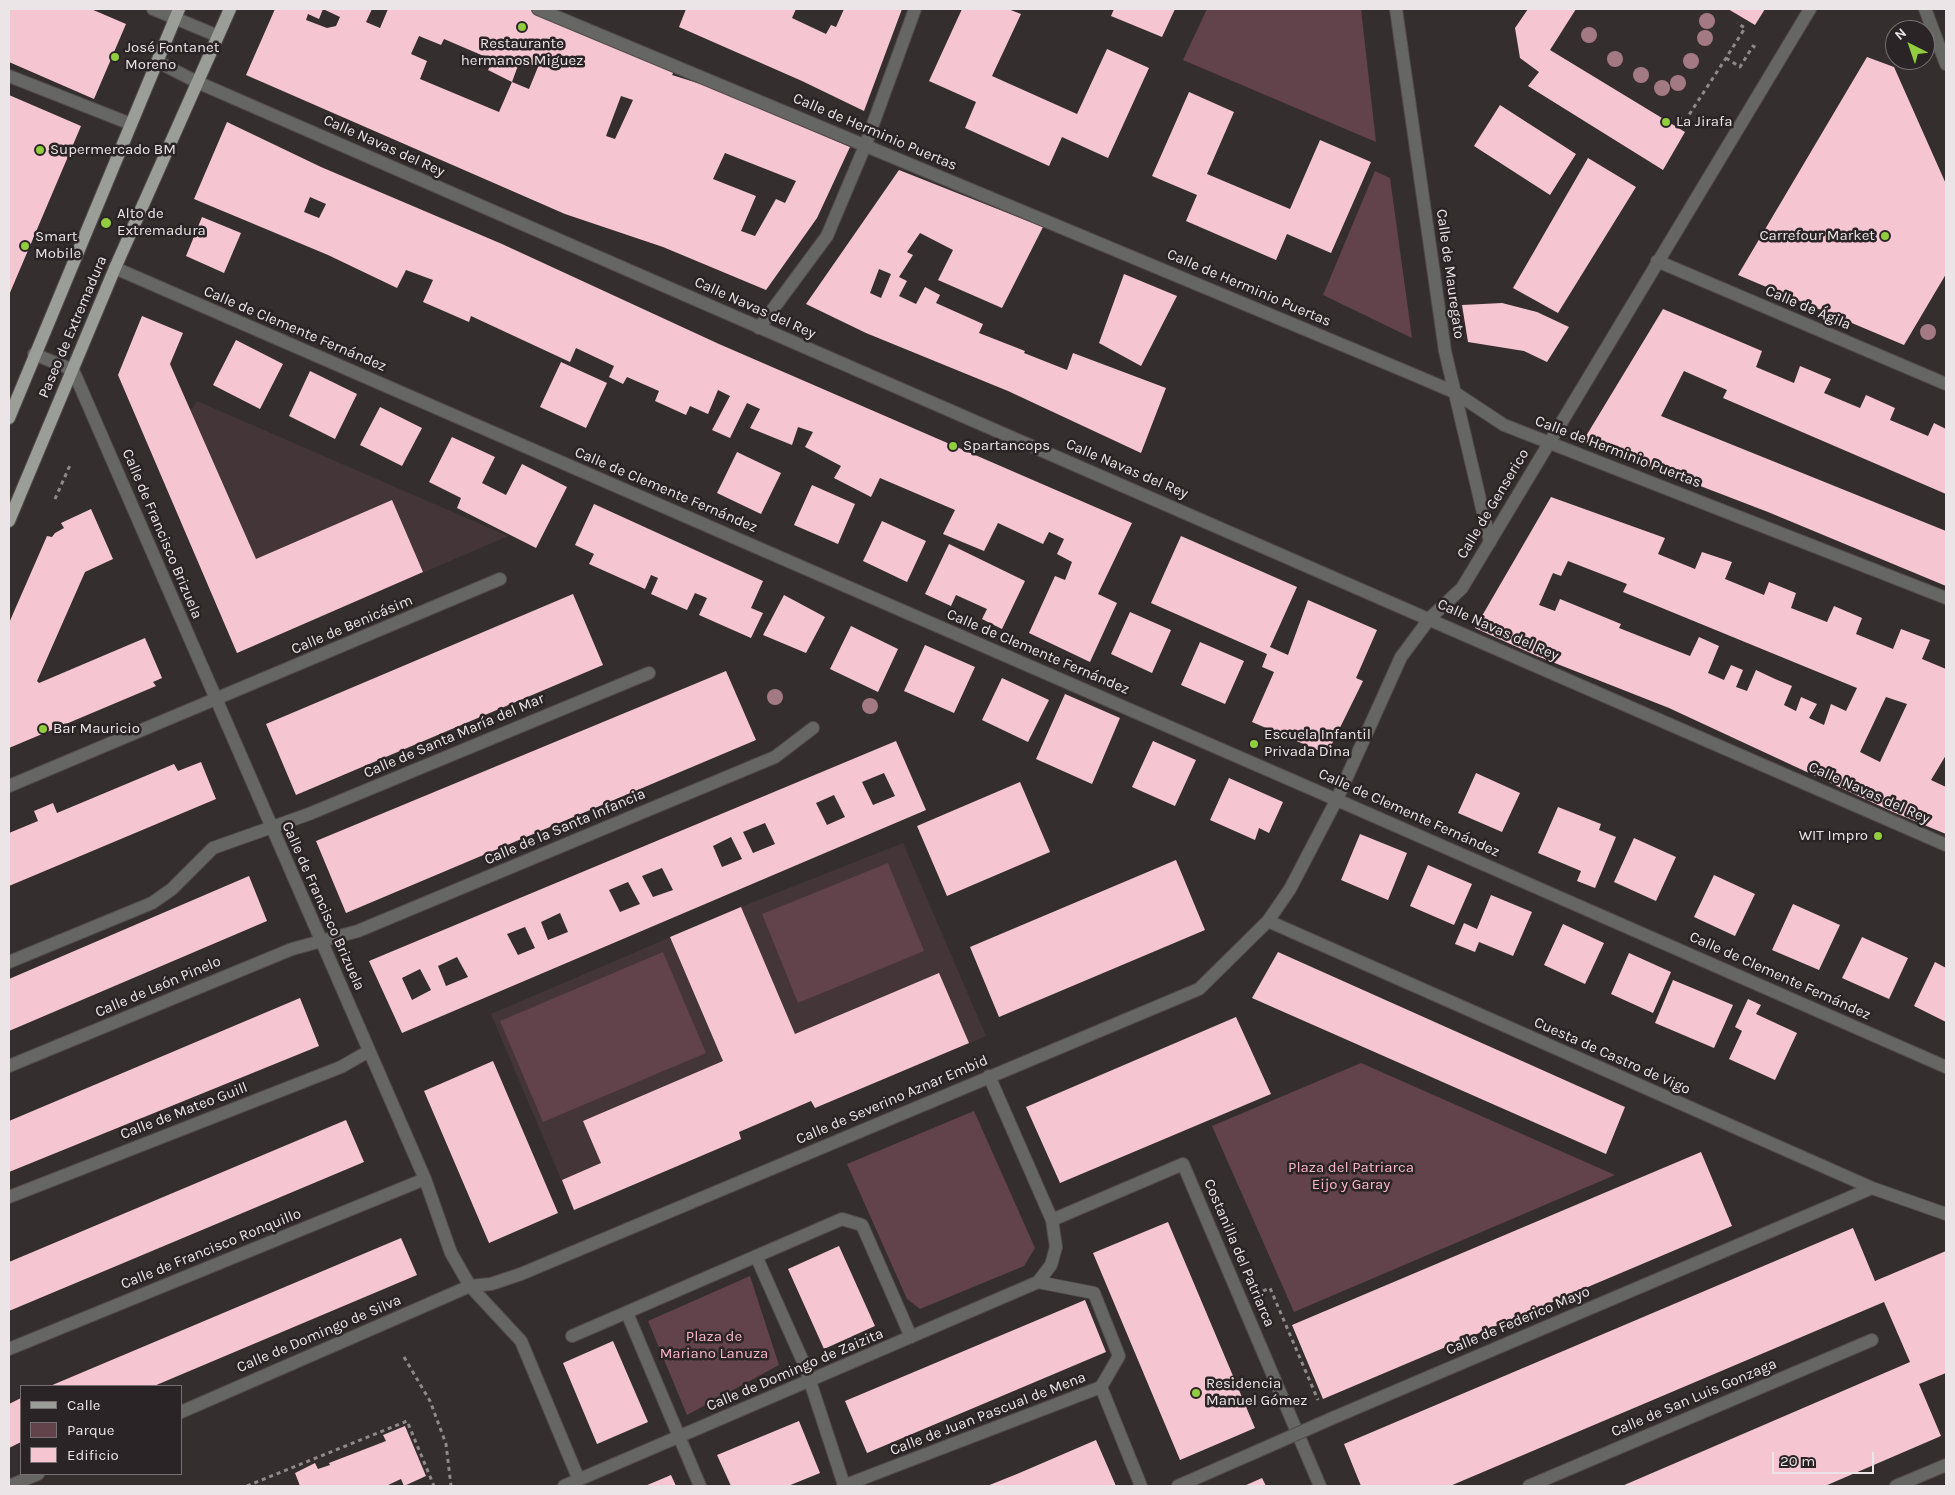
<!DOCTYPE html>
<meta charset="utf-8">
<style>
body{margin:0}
#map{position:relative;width:1955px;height:1495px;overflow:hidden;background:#352e2f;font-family:Karla,sans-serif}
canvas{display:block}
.frame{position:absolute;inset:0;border:10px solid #ebe5e7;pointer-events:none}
.legend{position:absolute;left:20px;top:1385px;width:162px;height:90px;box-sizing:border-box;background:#2b2426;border:1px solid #787173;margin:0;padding:6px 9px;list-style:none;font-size:15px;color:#ebe5e7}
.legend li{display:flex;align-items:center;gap:10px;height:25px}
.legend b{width:25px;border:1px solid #787173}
.north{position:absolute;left:1885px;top:20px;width:50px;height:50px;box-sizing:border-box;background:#2b2426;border:1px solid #787173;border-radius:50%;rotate:319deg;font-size:14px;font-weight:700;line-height:20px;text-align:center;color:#ebe5e7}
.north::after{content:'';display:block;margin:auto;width:18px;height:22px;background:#91cd3f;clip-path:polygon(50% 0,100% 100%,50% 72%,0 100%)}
.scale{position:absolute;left:1772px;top:1452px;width:102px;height:22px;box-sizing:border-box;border:2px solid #ebe5e7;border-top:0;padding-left:6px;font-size:15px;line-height:18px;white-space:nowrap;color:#ebe5e7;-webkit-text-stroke:4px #2b2426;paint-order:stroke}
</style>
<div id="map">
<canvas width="1955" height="1495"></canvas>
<div class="frame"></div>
<ul class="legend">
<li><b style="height:6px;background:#9b9e98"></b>Calle</li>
<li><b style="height:14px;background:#62424b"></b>Parque</li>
<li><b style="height:14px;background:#f5c6d2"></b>Edificio</li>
</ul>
<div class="north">N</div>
<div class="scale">20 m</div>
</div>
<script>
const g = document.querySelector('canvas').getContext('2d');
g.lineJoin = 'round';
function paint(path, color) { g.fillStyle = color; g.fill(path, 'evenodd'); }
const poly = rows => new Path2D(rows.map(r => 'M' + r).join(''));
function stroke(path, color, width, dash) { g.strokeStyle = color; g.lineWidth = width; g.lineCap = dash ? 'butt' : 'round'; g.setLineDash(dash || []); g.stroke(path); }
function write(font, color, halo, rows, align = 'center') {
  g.font = font + ' Karla,sans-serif'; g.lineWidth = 5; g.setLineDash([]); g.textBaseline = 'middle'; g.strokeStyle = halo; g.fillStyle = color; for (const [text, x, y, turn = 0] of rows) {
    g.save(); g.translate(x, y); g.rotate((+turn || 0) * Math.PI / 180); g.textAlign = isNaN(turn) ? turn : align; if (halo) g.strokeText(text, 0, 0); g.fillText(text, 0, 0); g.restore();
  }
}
paint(poly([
 [197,401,508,536,237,653,142,431,191,410],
 [903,843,986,1036,815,1108,811,1101,739,1132,741,1139,574,1210,491,1014,741,907]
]), '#443539');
paint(poly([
 [1207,9,1361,9,1376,142,1183,60],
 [1375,171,1390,178,1412,338,1323,295],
 [888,863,924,951,798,1003,762,914],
 [663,952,706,1053,543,1122,500,1021],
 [1361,1063,1615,1175,1294,1312,1212,1126],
 [974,1111,1035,1248,1024,1266,920,1309,907,1299,847,1164],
 [750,1276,779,1365,687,1415,648,1321]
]), '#62424b');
paint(poly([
 [9,9,91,9,126,24,94,99,9,62],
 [275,9,372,9,366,22,380,28,388,9,532,9,675,69,672,75,710,87,850,147,817,218,766,290,663,247,565,214,246,75],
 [323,9,340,17,336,26,327,28,306,20,308,14,319,19],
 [419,36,441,45,444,39,493,60,488,70,512,82,520,60,538,67,529,89,512,82,499,112,420,79,427,61,411,54],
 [621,96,633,100,615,139,606,136],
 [725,153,796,181,785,203,776,199,755,236,741,231,756,196,713,179],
 [686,9,796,9,792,18,826,34,831,25,836,27,844,9,902,9,864,111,802,81,679,27],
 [962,9,1008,9,1021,14,992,76,1077,114,1107,49,1149,68,1108,158,1062,137,1049,166,965,128,976,102,929,81],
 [1114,9,1175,9,1162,37,1111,16],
 [1528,9,1576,9,1550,50,1685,132,1663,170,1528,86,1539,72,1520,58,1515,28],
 [1728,9,1765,9,1755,25],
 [1867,57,1894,67,1946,184,1946,274,1904,345,1738,275],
 [1189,92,1234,112,1207,174,1290,209,1320,140,1371,162,1331,253,1287,234,1276,260,1186,221,1197,195,1152,176],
 [9,95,81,126,9,295],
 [1500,105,1576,154,1550,195,1474,146],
 [227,122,321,167,502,244,719,344,1132,523,1098,594,1117,603,1090,662,1029,633,1055,576,1065,580,1072,562,1057,554,1064,539,1049,532,1043,544,998,523,984,551,943,534,955,510,880,478,871,497,834,478,841,466,805,447,813,432,798,427,792,445,750,428,760,409,747,403,730,438,712,430,730,396,718,390,708,414,690,406,686,415,655,401,659,391,627,377,623,384,609,377,614,366,576,348,570,362,471,316,469,322,423,302,433,280,406,270,397,288,328,255,194,199],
 [310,197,326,204,319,218,304,212],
 [1588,158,1636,187,1558,313,1513,288],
 [899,170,1043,227,1002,308,938,280,953,250,920,233,907,252,913,255,899,277,907,281,899,296,916,304,925,287,940,295,936,303,983,324,979,333,1025,351,1024,353,1067,370,1073,353,1166,388,1141,453,1008,391,866,333,806,304],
 [879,269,891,274,881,298,870,293],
 [202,217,241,233,224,273,186,256],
 [1124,274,1177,296,1141,366,1099,343],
 [1502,303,1537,312,1569,327,1547,362,1524,351,1468,342,1462,305],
 [1663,309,1762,351,1756,367,1794,383,1800,366,1831,379,1824,393,1860,408,1866,395,1895,408,1890,420,1928,436,1934,423,1946,429,1946,494,1723,398,1727,390,1684,371,1661,416,1946,531,1946,586,1768,512,1583,441],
 [142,316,183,333,170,364,256,559,392,500,423,572,237,653,118,375],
 [236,340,283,364,260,409,213,385],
 [561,362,607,383,586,428,540,407],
 [310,371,357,394,335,439,289,416],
 [380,407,422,428,402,466,360,445],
 [452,437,495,457,482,483,506,495,522,464,567,487,536,548,457,508,461,498,429,482],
 [737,452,781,473,761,514,717,493],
 [812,485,855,504,838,544,794,525],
 [1551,497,1665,538,1658,554,1695,569,1702,552,1732,562,1725,579,1764,595,1769,582,1796,593,1791,608,1827,622,1834,606,1862,618,1856,634,1893,649,1901,629,1930,640,1922,659,1946,669,1946,755,1931,780,1946,787,1946,834,1893,812,1669,708,1537,656,1475,628],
 [1568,561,1627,584,1623,592,1857,688,1846,711,1831,704,1824,725,1809,718,1817,704,1801,697,1796,711,1784,705,1792,686,1775,679,1756,670,1747,691,1736,687,1743,670,1731,665,1724,680,1708,673,1719,646,1699,637,1690,656,1619,628,1621,624,1560,599,1555,611,1539,605,1553,573,1561,576],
 [1886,697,1907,704,1880,762,1860,752],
 [594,504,763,581,751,608,763,613,751,638,699,615,707,598,695,593,687,610,651,594,658,578,651,575,645,589,589,564,594,554,575,545],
 [91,509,113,559,85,572,37,681,39,683,145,638,162,678,153,682,156,686,9,748,9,623,47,536,52,537,55,533,64,528,61,523],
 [882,521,926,541,907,582,863,561],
 [1181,536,1297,587,1270,647,1288,655,1308,600,1377,630,1356,678,1363,681,1327,754,1252,722,1274,672,1262,667,1267,654,1151,603],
 [949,544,1025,581,1002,629,982,619,987,609,956,595,951,606,925,594],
 [573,594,603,665,296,795,266,724],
 [784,595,825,617,806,653,763,635],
 [1130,612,1171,630,1152,673,1111,654],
 [851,626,898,649,878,692,830,669],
 [1200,642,1244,661,1225,704,1181,685],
 [925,645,975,667,954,713,904,691],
 [726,671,756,740,346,913,316,841],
 [1002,678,1049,700,1028,742,982,720],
 [1065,694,1120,718,1092,784,1036,759],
 [896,741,926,810,402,1033,369,961],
 [884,773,895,796,873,805,862,782],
 [834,795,845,817,827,825,816,803],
 [765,823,775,844,753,853,743,832],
 [731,837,742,859,722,867,713,846],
 [662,868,673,890,653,897,642,876],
 [628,882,640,904,620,912,609,890],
 [560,913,568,932,548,940,541,922],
 [525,927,535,948,518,955,507,934],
 [457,957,468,977,446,986,438,966],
 [420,969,431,990,412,1000,402,978],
 [1153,741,1196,760,1175,806,1132,787],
 [201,762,216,799,9,886,9,833,38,821,34,811,53,803,57,813,174,764,178,771],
 [1476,773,1520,793,1502,832,1458,813],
 [1229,778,1283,802,1269,833,1259,828,1255,840,1210,820],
 [1020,782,1050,852,947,896,917,826],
 [1558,807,1601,824,1599,830,1616,837,1595,888,1577,881,1581,871,1538,853],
 [1360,834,1407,853,1388,900,1341,880],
 [1634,838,1676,857,1656,901,1614,882],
 [1176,860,1205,930,999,1017,970,947],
 [1428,865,1472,884,1454,925,1410,906],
 [1714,875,1755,894,1735,936,1694,917],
 [249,876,267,921,9,1031,9,979],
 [1491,895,1532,912,1513,956,1479,942,1475,952,1455,944,1464,923,1477,929],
 [1793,904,1840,925,1819,970,1772,950],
 [741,907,795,1034,939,973,969,1043,815,1108,811,1101,739,1132,741,1139,574,1210,562,1180,601,1163,583,1121,723,1061,670,937],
 [1563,924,1604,943,1585,984,1544,965],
 [1862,937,1908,958,1889,999,1842,978],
 [1278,952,1625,1107,1606,1154,1252,998],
 [1629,953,1671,972,1653,1013,1611,994],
 [1935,962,1946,968,1946,1022,1914,1006],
 [1673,980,1733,1005,1714,1048,1655,1023],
 [300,998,319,1046,9,1172,9,1121],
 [1748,999,1761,1005,1756,1014,1797,1033,1775,1080,1729,1059,1742,1031,1735,1027],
 [1236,1017,1271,1094,1060,1183,1026,1107],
 [493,1061,558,1213,489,1243,424,1091],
 [346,1120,364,1162,9,1311,9,1262],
 [1701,1152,1732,1226,1323,1399,1292,1325],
 [1168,1222,1255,1428,1180,1460,1093,1253],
 [1853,1228,1875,1281,1946,1251,1946,1373,1919,1384,1941,1436,1825,1486,1622,1486,1910,1362,1884,1302,1450,1486,1361,1486,1344,1444],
 [401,1238,417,1275,154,1386,50,1386],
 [839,1246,875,1326,824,1349,788,1269],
 [1085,1300,1106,1352,867,1453,845,1401],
 [613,1341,648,1422,597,1444,563,1363],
 [21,1398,21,1442,9,1448,9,1404],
 [799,1421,820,1473,788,1486,731,1486,717,1455],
 [405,1426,426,1476,404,1486,401,1479,386,1486,300,1486,295,1473,315,1463,318,1469,330,1465,329,1463,386,1441,383,1435],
 [1096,1440,1116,1486,987,1486,1017,1474],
 [671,1475,676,1486,645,1486],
 [1262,1478,1266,1486,1244,1486]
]), '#f5c6d2');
const pedestrian = poly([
 [1038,1282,1094,1293,1119,1356,1101,1387]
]);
const minor = poly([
 [153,9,218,36],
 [538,9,1412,374,1454,392,1504,425,1946,598],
 [1396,9,1445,351,1490,542],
 [1925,9,1946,64],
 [158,62,197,82,1946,845],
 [9,76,131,124],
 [1657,261,1946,384],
 [115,268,1312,789,1946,1067],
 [759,328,827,236,865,146,915,9],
 [34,354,73,370,425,1179,451,1253,470,1286,521,1341,579,1480],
 [9,786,500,579],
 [1268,921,1872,1188,1946,1214],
 [9,962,152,903,172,889,213,848,309,814,649,673],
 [9,1066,292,949,358,931,775,757,813,728],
 [9,1197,341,1067,369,1051],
 [1052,1220,1183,1164,1320,1486],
 [756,1256,805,1366,844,1485],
 [627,1313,700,1486],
 [572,1336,842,1219,862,1225,911,1337],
 [9,1349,425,1179],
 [181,1412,470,1286,491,1284,521,1274,1199,989,1268,921,1290,889,1337,799,1401,657,1430,618,1462,588,1810,9],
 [1335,1417,1872,1188],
 [9,1486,38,1474],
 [564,1486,1038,1282,1051,1265,1056,1247,1052,1220,989,1076],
 [843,1486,1101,1387,1141,1486],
 [1178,1486,1251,1454],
 [1529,1486,1872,1340],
 [1896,1486,1946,1465]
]);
const primary = poly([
 [9,418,179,9],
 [9,521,115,268,230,9]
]);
stroke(pedestrian, '#524b4c', 14);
stroke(minor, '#524b4c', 14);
stroke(primary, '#524b4c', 14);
stroke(poly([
 [1726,58,1740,67,1753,46,1758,49],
 [1678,117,1685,121,1726,58,1745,28,1737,23],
 [55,499,71,463],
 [1263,1291,1270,1288,1318,1400],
 [404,1357,430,1401,446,1444,451,1486],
 [247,1486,407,1421,434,1486]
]), '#90898b', 3, [4, 4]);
stroke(pedestrian, '#666764', 12);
stroke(minor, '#666764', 12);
stroke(primary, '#9b9e98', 12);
const minorBridge = poly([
 [1251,1454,1335,1417]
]);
stroke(minorBridge, '#524b4c', 14, []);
stroke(minorBridge, '#666764', 12);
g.fillStyle = '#a37984';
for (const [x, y] of [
 [1707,21],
 [1589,35],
 [1705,38],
 [1615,59],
 [1691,61],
 [1641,75],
 [1678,83],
 [1662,88],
 [1928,332],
 [775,697],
 [870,706]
]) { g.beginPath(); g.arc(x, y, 8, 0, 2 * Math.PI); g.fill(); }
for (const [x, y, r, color] of [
 [522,27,5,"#91cd3f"],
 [115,57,5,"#91cd3f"],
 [1666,122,5,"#91cd3f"],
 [40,150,5,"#91cd3f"],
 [106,223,6,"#91cd3f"],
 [1885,236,5,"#91cd3f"],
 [25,246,5,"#91cd3f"],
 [953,446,5,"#91cd3f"],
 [43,729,5,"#91cd3f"],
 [1254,744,5,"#91cd3f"],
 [1878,836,5,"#91cd3f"],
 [1196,1393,5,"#91cd3f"]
]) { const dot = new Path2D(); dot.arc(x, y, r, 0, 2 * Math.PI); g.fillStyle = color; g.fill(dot); stroke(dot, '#2b2426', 2); }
write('15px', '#ebe5e7', '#2b2426', [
 ["Restaurante",522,44,"center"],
 ["hermanos Miguez",522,61,"center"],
 ["José Fontanet",125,48],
 ["Moreno",125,65],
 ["La Jirafa",1676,122],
 ["Supermercado BM",50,150],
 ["Alto de",117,214],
 ["Extremadura",117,231],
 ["Carrefour Market",1875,236,"right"],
 ["Smart",35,237],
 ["Mobile",35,254],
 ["Spartancops",963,446],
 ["Bar Mauricio",53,729],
 ["Escuela Infantil",1264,735],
 ["Privada Dina",1264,752],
 ["WIT Impro",1868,836,"right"],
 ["Residencia",1206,1384],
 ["Manuel Gómez",1206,1401]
], 'left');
write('15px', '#ebe5e7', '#2b2426', [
 ["Calle de Herminio Puertas",875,132,23],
 ["Calle Navas del Rey",384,146,24],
 ["Calle de Mauregato",1450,274,82],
 ["Calle de Herminio Puertas",1249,288,23],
 ["Calle Navas del Rey",755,308,24],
 ["Calle de Ágila",1808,308,23],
 ["Paseo de Extremadura",73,327,-67],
 ["Calle de Clemente Fernández",295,329,23],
 ["Calle de Herminio Puertas",1618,452,21],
 ["Calle Navas del Rey",1127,469,23],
 ["Calle de Clemente Fernández",666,490,23],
 ["Calle de Genserico",1493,504,-59],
 ["Calle de Francisco Brizuela",162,534,67],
 ["Calle de Benicásim",352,625,-23],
 ["Calle Navas del Rey",1498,630,24],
 ["Calle de Clemente Fernández",1038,652,23],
 ["Calle de Santa María del Mar",454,736,-23],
 ["Calle Navas del Rey",1869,793,24],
 ["Calle de Clemente Fernández",1409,813,24],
 ["Calle de la Santa Infancia",565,827,-23],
 ["Calle de Francisco Brizuela",323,906,66],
 ["Calle de Clemente Fernández",1780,976,24],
 ["Calle de León Pinelo",158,987,-23],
 ["Cuesta de Castro de Vigo",1612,1056,24],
 ["Calle de Severino Aznar Embid",892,1100,-23],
 ["Calle de Mateo Guill",184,1111,-21],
 ["Calle de Francisco Ronquillo",211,1249,-22],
 ["Costanilla del Patriarca",1239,1253,67],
 ["Calle de Federico Mayo",1518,1321,-23],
 ["Calle de Domingo de Silva",319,1334,-23],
 ["Calle de Domingo de Zaizita",795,1370,-23],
 ["Calle de San Luis Gonzaga",1694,1398,-23],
 ["Calle de Juan Pascual de Mena",988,1414,-21]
]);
write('15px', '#fdb6ca', '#2b2426', [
 ["Plaza del Patriarca",1351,1168],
 ["Eijo y Garay",1351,1185],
 ["Plaza de",714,1337],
 ["Mariano Lanuza",714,1354]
]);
</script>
